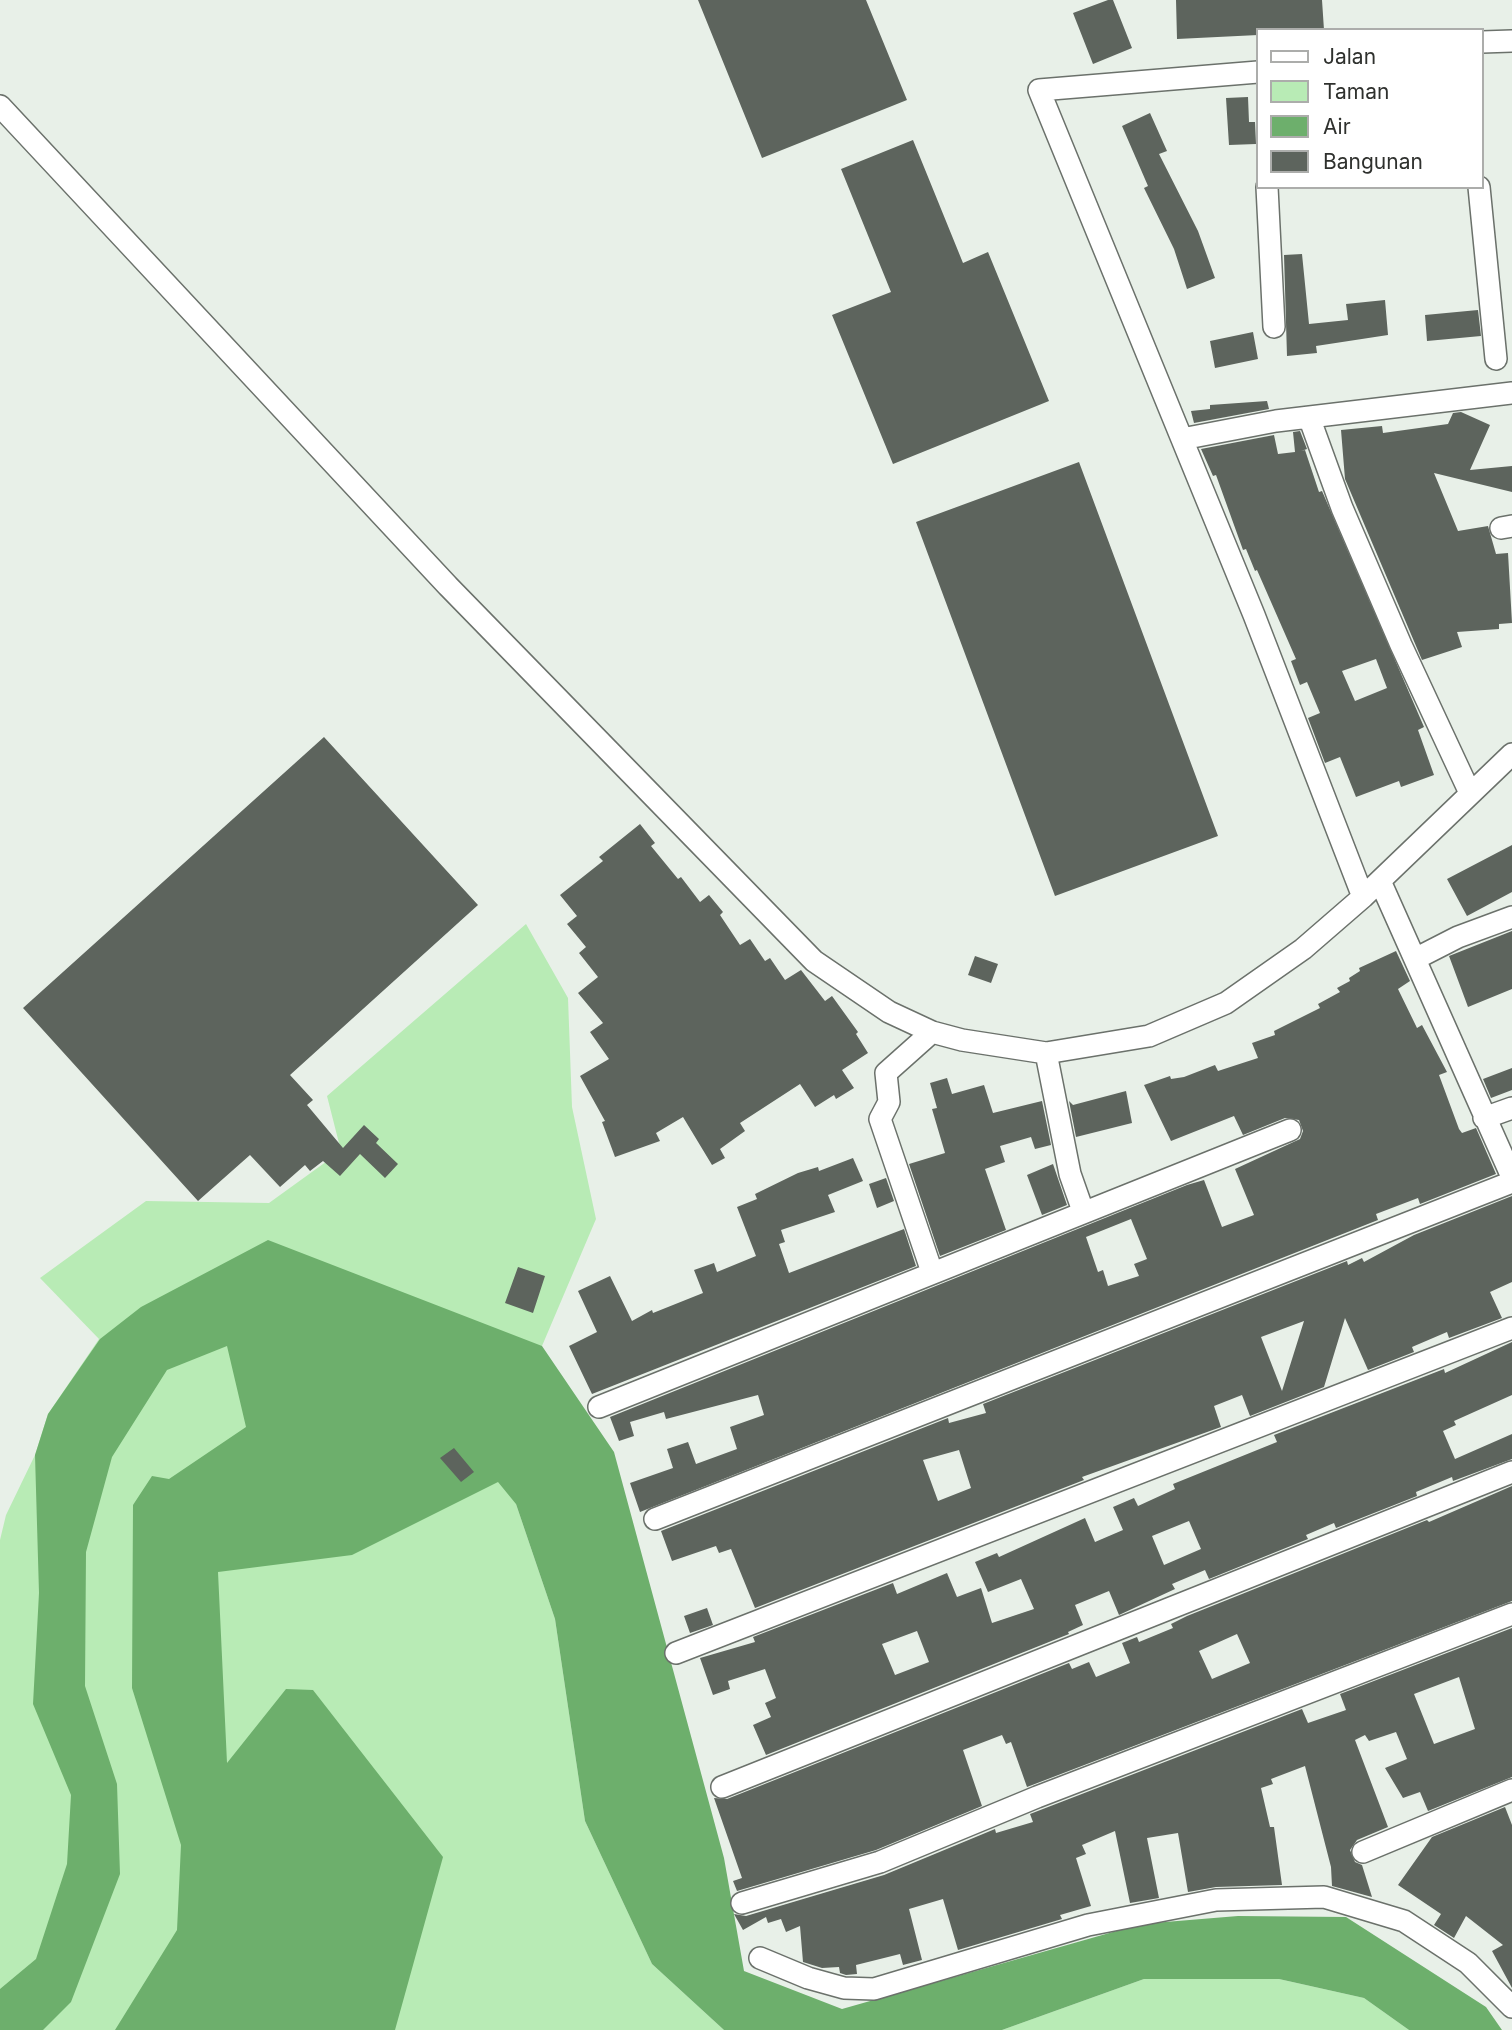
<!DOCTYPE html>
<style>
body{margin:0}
#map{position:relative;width:1512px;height:2030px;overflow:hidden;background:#e8f0e8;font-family:Inter,sans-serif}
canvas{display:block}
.legend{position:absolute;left:1256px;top:28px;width:228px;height:161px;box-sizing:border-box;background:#fff;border:2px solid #acadab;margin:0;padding:9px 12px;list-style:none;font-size:21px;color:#2f312e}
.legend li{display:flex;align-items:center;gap:14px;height:35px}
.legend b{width:35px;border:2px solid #acadab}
</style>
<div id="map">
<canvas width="1512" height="2030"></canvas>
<ul class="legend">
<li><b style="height:9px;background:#fff"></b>Jalan</li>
<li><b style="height:19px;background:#b8ebb5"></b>Taman</li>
<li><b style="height:19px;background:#6daf6c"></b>Air</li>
<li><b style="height:19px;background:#5d645d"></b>Bangunan</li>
</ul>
</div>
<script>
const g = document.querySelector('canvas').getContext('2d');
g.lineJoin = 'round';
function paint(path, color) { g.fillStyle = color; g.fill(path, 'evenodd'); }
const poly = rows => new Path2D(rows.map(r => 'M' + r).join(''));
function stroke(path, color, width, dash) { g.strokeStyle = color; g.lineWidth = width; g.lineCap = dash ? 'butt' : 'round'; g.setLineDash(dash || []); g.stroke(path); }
paint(poly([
 [526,924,568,998,572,1107,596,1219,542,1346,516,1504,555,1619,585,1821,652,1964,724,2030,0,2030,0,1540,6,1515,35,1455,48,1414,99,1339,40,1278,146,1201,269,1203,341,1151,327,1096],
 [1144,1979,1279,1979,1364,1998,1409,2030,1002,2030]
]), '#b8ebb5');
paint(poly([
 [268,1240,542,1346,614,1452,724,1858,744,1971,842,2009,1141,1924,1238,1916,1346,1917,1486,2007,1502,2030,1409,2030,1364,1998,1279,1979,1144,1979,1002,2030,724,2030,652,1964,585,1821,555,1619,516,1504,498,1482,352,1555,218,1572,227,1763,286,1689,313,1690,443,1857,395,2030,115,2030,177,1930,181,1845,132,1688,133,1505,152,1476,169,1479,246,1427,227,1346,167,1370,112,1457,86,1552,85,1686,117,1784,120,1874,71,2002,43,2030,0,2030,0,1989,36,1959,67,1864,71,1795,33,1704,39,1593,35,1455,48,1414,100,1339,141,1307]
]), '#6daf6c');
paint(poly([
 [698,0,866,0,907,100,762,158],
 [1108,0,1113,0,1132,48,1093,64,1073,13],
 [1176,0,1322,0,1324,30,1258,30,1258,35,1177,39],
 [1248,97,1249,122,1255,122,1256,144,1229,145,1226,98],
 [1150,113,1167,151,1159,154,1198,231,1215,278,1187,289,1174,249,1144,188,1148,186,1122,126],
 [913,140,963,263,988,252,1049,401,893,464,832,315,891,292,841,169],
 [1302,254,1309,324,1348,320,1346,304,1385,300,1388,335,1316,346,1317,353,1287,356,1284,255],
 [1478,310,1481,336,1427,341,1425,315],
 [1253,332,1258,359,1215,368,1210,341],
 [1267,401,1269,409,1194,423,1191,411,1210,409,1210,405],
 [1461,412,1490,425,1470,470,1512,466,1512,492,1434,473,1458,531,1488,526,1496,554,1508,553,1512,623,1499,624,1499,629,1457,632,1462,647,1422,660,1345,479,1341,430,1382,426,1383,433,1448,424,1453,413],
 [1300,431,1307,449,1301,451,1305,450,1319,492,1322,491,1424,727,1418,730,1434,775,1401,787,1399,781,1356,797,1340,757,1325,763,1308,718,1320,713,1307,682,1300,685,1291,661,1296,659,1257,570,1255,571,1246,549,1243,550,1216,475,1213,476,1201,449,1274,435,1278,454,1295,452,1293,432],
 [1376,659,1387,688,1355,701,1342,671],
 [1079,462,1218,836,1055,896,916,522],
 [324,737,478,905,290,1075,313,1100,307,1105,343,1148,364,1125,379,1139,376,1143,398,1164,385,1178,360,1154,340,1176,323,1161,310,1171,305,1165,280,1187,250,1155,198,1201,23,1008],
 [640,824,655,843,651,846,678,879,681,877,700,902,709,895,723,912,720,915,740,945,750,939,765,961,770,958,785,980,801,970,825,1001,832,996,858,1032,856,1034,868,1053,842,1070,854,1088,836,1099,834,1095,815,1107,800,1084,740,1123,745,1131,720,1149,725,1158,712,1165,683,1117,656,1133,660,1141,615,1157,602,1122,605,1121,580,1076,609,1059,590,1032,603,1023,578,993,598,977,579,953,586,947,567,924,577,916,560,895,603,861,599,857],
 [1512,845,1512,892,1467,916,1447,879],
 [1512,931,1512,989,1468,1007,1449,956],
 [1396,951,1410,981,1398,989,1417,1028,1422,1025,1447,1072,1439,1075,1459,1129,1462,1133,1476,1128,1496,1174,1420,1204,1418,1198,1376,1214,1378,1220,640,1512,630,1483,673,1468,667,1449,688,1442,696,1464,737,1449,730,1427,764,1415,758,1395,666,1419,664,1412,630,1422,634,1436,619,1441,610,1417,1187,1185,1204,1180,1222,1227,1254,1215,1235,1169,1300,1139,1303,1131,1299,1120,1285,1118,1243,1135,1234,1116,1171,1141,1144,1085,1170,1076,1171,1079,1184,1077,1215,1065,1218,1071,1258,1058,1252,1043,1275,1035,1274,1031,1320,1008,1318,1004,1340,992,1337,988,1350,981,1349,978,1360,971,1359,968],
 [1131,1219,1147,1259,1134,1264,1139,1276,1108,1286,1103,1270,1098,1272,1086,1237],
 [975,956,998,964,991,983,968,975],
 [1512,1068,1512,1090,1491,1098,1483,1079],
 [947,1078,952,1094,984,1085,993,1113,1042,1101,1051,1145,1035,1149,1031,1137,1000,1146,1005,1162,985,1169,1006,1230,940,1256,909,1164,945,1153,932,1109,937,1108,930,1083],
 [1126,1091,1132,1123,1076,1137,1069,1101,1073,1105],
 [853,1158,863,1181,828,1195,835,1212,781,1230,785,1242,779,1244,789,1273,904,1229,916,1266,592,1394,569,1346,597,1332,578,1291,610,1276,632,1321,652,1310,653,1313,703,1293,694,1270,714,1263,717,1272,756,1256,737,1207,757,1199,755,1194,798,1173,818,1167,819,1171],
 [1053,1164,1067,1205,1042,1215,1027,1175],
 [886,1178,894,1201,877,1208,869,1184],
 [1512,1196,1512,1282,1490,1292,1502,1318,1449,1338,1447,1332,1412,1347,1414,1352,1368,1370,1345,1318,1324,1387,1250,1416,1242,1395,1214,1406,1221,1427,1082,1477,1084,1480,755,1608,731,1549,719,1553,716,1546,672,1561,661,1531,948,1418,949,1423,986,1413,983,1404,1347,1261,1348,1265,1362,1258,1364,1262,1414,1235],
 [1304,1321,1282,1391,1261,1337],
 [959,1450,971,1488,938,1501,923,1460],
 [518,1267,545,1276,533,1313,505,1303],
 [1512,1342,1512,1395,1454,1421,1456,1425,1443,1431,1455,1459,1512,1434,1512,1459,1453,1481,1452,1477,1416,1492,1417,1496,1336,1528,1334,1523,1306,1535,1308,1539,1209,1579,1205,1570,1172,1584,1175,1589,1119,1615,1109,1591,1075,1605,1083,1625,1068,1632,1069,1634,766,1755,753,1725,771,1717,765,1703,776,1698,765,1669,728,1681,730,1689,713,1695,700,1658,755,1642,753,1637,893,1583,897,1594,947,1573,957,1597,981,1588,992,1623,1034,1609,1021,1579,988,1592,975,1562,997,1553,999,1557,1085,1518,1095,1542,1123,1530,1113,1507,1134,1498,1138,1506,1175,1489,1173,1484,1277,1442,1274,1435,1444,1369,1445,1373],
 [1189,1521,1201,1549,1164,1565,1152,1536],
 [917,1631,929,1662,895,1675,882,1644],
 [454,1448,474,1472,461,1482,440,1458],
 [1512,1486,1512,1601,1027,1787,1011,1742,1006,1744,1002,1735,963,1750,982,1806,876,1850,737,1891,733,1881,742,1878,714,1798,727,1799,1069,1663,1072,1669,1089,1662,1096,1677,1130,1663,1122,1643,1137,1637,1139,1642,1173,1628,1171,1624,1187,1616,1427,1520,1429,1522],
 [1237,1634,1250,1663,1212,1679,1199,1651],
 [707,1608,713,1625,690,1633,684,1616],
 [1512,1628,1512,1777,1428,1811,1420,1792,1403,1798,1385,1768,1407,1759,1396,1732,1369,1741,1365,1735,1355,1740,1388,1827,1357,1840,1350,1850,1355,1862,1362,1865,1372,1897,1332,1886,1331,1867,1305,1766,1271,1779,1273,1784,1261,1788,1270,1827,1274,1827,1282,1885,1216,1887,1188,1892,1178,1833,1147,1838,1159,1898,1130,1903,1115,1831,1082,1845,1086,1854,1076,1858,1091,1906,1060,1915,1062,1919,958,1950,943,1899,909,1909,922,1960,903,1965,900,1954,856,1965,857,1974,846,1975,840,1973,839,1967,822,1968,803,1962,800,1926,786,1932,781,1919,768,1923,766,1917,743,1930,734,1914,746,1916,884,1875,995,1829,996,1833,1033,1822,1030,1814,1302,1709,1308,1723,1346,1710,1340,1694],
 [1459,1677,1475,1729,1434,1744,1414,1694],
 [1505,1807,1512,1825,1512,1988,1492,1951,1503,1945,1466,1916,1454,1938,1434,1925,1441,1914,1398,1885,1432,1837]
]), '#5d645d');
const minor = poly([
 [1482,42,1512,41],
 [1258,72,1039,90,1254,615,1363,897],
 [0,106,448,586,814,961,889,1012,932,1032,962,1040,1046,1053,1149,1036,1226,1003,1303,949,1363,897,1512,754],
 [1267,187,1274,327],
 [1479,187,1496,359],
 [1309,417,1342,508,1401,645,1470,793],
 [1182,439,1276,421,1512,393],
 [1501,528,1512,526],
 [1380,881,1512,1177],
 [1415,959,1458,937,1512,917],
 [1046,1053,1070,1174,1083,1211],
 [1484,1118,1512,1108],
 [932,1272,880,1119,889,1102,886,1073,932,1032],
 [599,1407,1290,1130],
 [655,1519,1512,1182],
 [676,1653,1512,1328],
 [722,1787,1512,1472],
 [1363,1852,1512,1790],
 [742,1903,880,1862,1037,1797,1512,1614],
 [760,1958,808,1978,844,1988,874,1989,1088,1925,1216,1900,1324,1897,1404,1921,1468,1963,1512,2007]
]);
stroke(minor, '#6b716b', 24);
stroke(minor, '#fff', 21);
</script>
